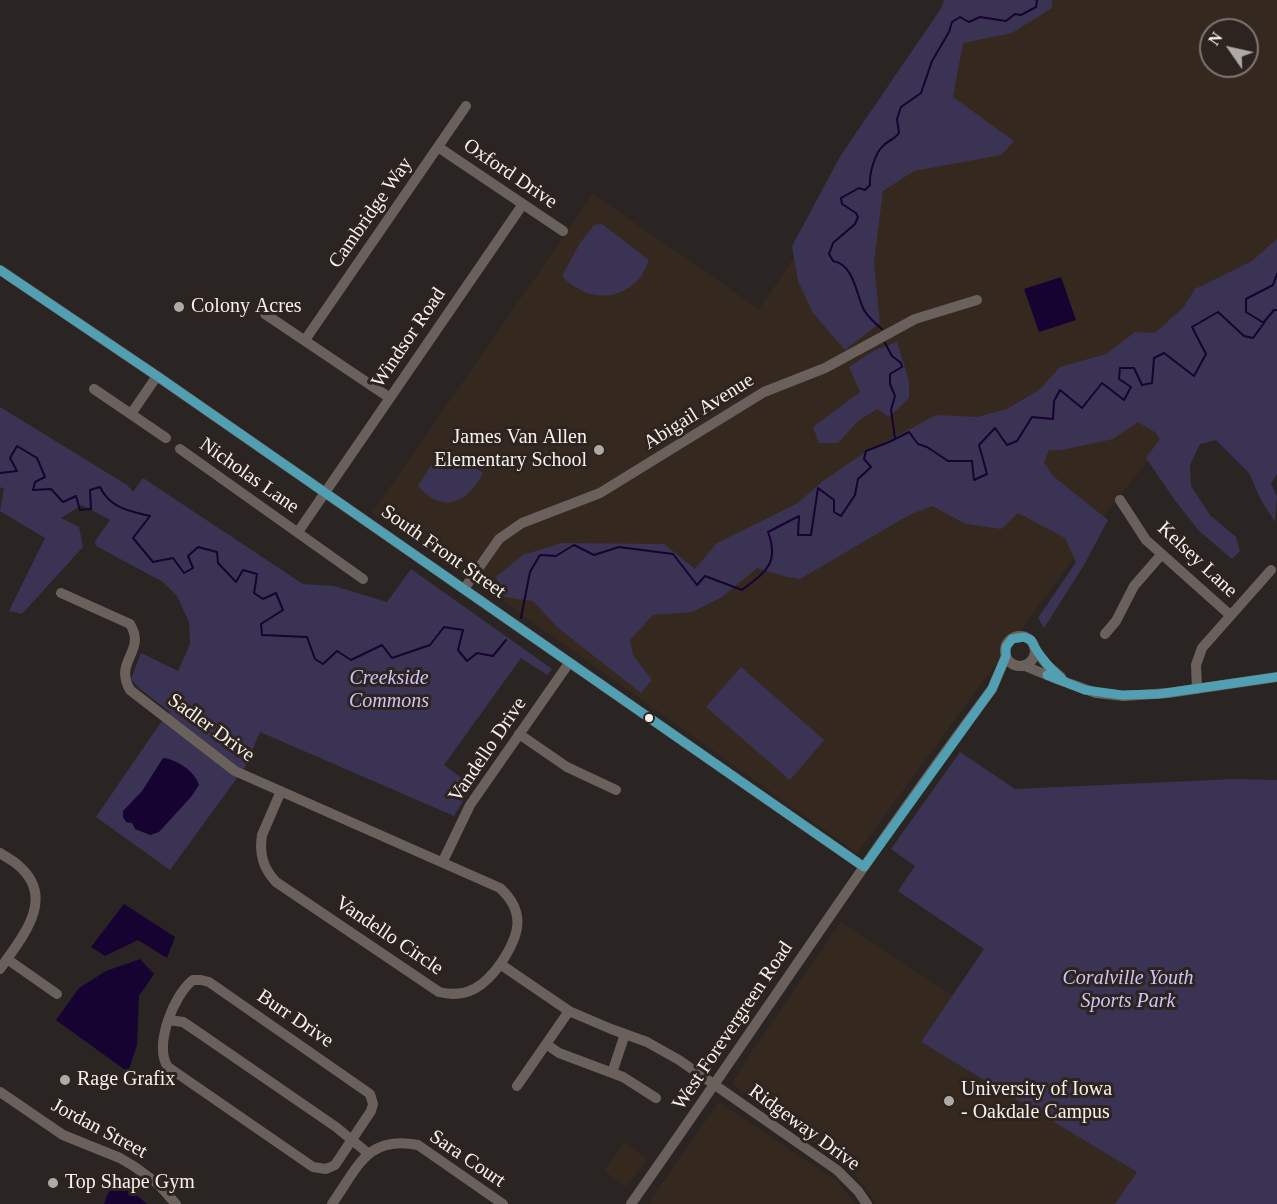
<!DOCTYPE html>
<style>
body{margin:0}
#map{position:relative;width:1277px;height:1204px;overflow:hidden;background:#2a2522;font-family:Georgia,serif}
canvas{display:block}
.north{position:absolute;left:1199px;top:18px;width:60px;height:60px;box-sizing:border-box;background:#2d241f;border:2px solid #7e7671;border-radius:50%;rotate:304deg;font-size:16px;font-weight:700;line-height:24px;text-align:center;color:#f7f1ed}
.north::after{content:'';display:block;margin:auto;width:21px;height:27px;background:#afaaa6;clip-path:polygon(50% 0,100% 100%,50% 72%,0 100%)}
</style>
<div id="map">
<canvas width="1277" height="1204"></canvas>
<div class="north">N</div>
</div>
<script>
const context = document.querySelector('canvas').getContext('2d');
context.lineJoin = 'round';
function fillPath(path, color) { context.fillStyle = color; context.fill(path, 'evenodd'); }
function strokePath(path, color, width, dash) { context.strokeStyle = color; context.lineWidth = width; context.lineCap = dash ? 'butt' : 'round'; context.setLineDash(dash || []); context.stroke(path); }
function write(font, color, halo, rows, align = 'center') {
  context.font = font + ' Georgia,serif'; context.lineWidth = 6; context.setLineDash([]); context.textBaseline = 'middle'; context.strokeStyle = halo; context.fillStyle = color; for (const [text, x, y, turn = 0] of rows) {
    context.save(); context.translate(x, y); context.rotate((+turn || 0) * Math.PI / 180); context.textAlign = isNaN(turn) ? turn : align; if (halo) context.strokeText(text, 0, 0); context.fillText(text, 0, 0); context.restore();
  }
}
const built = new Path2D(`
 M953 0H1277V289L1253 326 1106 514 857 853 503 601 372 513 593 194 759 309 785 271ZM1211 30H1247V66H1211Z
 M841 922 953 996 921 1042 1137 1172 1115 1204H876L854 1172 732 1084 752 1051Z
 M719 1102 837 1181 856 1204H651L649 1202Z
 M624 1142 647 1159 627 1187 604 1171Z`);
const green = new Path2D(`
 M944 0H1052V8L1012 33 963 43 953 97 1014 141 1001 155 914 171 883 191 874 262 880 323 845 350 813 313 798 281 792 246 841 155 942 7Z
 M602 224 649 260C646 267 643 275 637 281 614 304 582 298 562 276L580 243 594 225Z
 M1277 239V474L1271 484 1277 496 1275 522 1261 500 1249 473 1216 440 1200 444 1190 465 1191 486 1210 515 1236 537 1240 551 1232 559 1199 531 1174 499 1146 458 1160 439 1156 433 1138 422 1113 439 1062 450H1049L1044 462 1053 476 1108 520 1084 565 1044 628 1038 618 1076 562 1065 538 1018 513 1001 529 966 524 932 506 909 515 800 579 787 577 757 568 722 597 692 612 653 615 630 640 633 655 652 680 641 693 557 627 533 601 504 597 496 577 523 555 562 543 664 544 695 569 717 543 798 503 823 481 861 455 936 415 977 417 1007 409 1039 390 1060 367 1106 354 1135 332 1155 333 1183 308 1195 289 1252 261Z
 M897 342 909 381V398L889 417 877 409 858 421 838 443H819L813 427 860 392 849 367 875 350Z
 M0 407 127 485 133 492 143 478 303 584 334 586 387 602 411 569 552 669 547 675 521 658 444 765 472 786 454 816 260 732 245 767 170 870 96 817 159 725 170 712 140 689 131 679 141 653 178 671 190 644 189 622 177 596 163 582 96 546 97 544 94 543 110 520 82 505 61 518 79 527 83 547 22 614 9 611 45 538 0 511 4 489 0 487Z
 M447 448 483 473C467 504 443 514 418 486L441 450Z
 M741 667 824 740 790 780 706 707Z
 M960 752 1015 789 1235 779 1277 780V1204H1115L1137 1172 921 1042 984 949 898 891 915 866 891 849Z`);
const water = new Path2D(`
 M1061 277 1076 320 1039 332 1024 289Z
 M163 758C176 759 195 771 199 785L191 797 159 832 150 835 135 829 132 823 126 822 123 817V811L142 791Z
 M124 904 175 937 167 958 138 940 105 956 91 947Z
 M140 959 154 974 139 996 137 1045 128 1072 56 1020 79 988 106 971Z
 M122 1183 147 1204H104C108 1193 110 1185 122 1183Z`);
const stream = new Path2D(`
 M1264 322 1274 310H1277
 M882 329C875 323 867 317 863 308 856 292 853 264 833 261L829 254 833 243 855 224 858 217 856 213 842 204 841 198 859 188 865 190 870 185C869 174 875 152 884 145 890 139 893 141 899 133L897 119 901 107 921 93 932 61 949 32 952 22 960 17 969 22 980 17 1006 21 1015 14 1021 15 1036 7 1037 0
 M885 343 892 356 901 363 902 367 890 374V384L895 396 891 410 895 438
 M0 473 17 471 10 458 17 446 37 458 45 477 35 482 33 490 51 489 63 502 76 496 80 510 91 509 90 490 100 487C110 508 129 511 150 516L133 538 153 562 173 558 184 573 193 568 188 556 198 547 217 552 218 563 236 582 243 570 257 574 254 593 263 599 276 593 283 610 261 624 262 635 307 637 315 659 323 664 337 651 351 660 382 645 392 658 430 645 444 627 463 630 458 650 467 661 477 653 493 656 506 640
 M521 618 530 572 540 555 556 556 574 545 594 555 619 547 673 554 697 585 705 576 742 590C765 572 780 564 768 532L799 516 798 535H811L818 488 834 500V512L841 516 855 495 858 479 871 467 864 459 866 451 889 442 909 432 918 444 927 447 948 461H972L974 480 987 474 979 445 995 428 1007 445 1017 441 1032 417 1053 419 1054 401 1060 390 1082 408 1102 383 1124 400 1131 387 1119 379 1120 368H1134L1142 385 1152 383 1154 358 1164 353 1194 376 1206 354 1192 327 1218 312 1244 336 1253 338 1264 323 1246 312V299L1273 285 1277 274`);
const minor = new Path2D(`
 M438 147 563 231
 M0 270 157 376 864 867
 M265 314 390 398
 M305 340 466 106
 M94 389 166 438
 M131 414 157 376
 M180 449 363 579
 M1120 500 1146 540 1230 615
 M298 532 523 204
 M464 589 499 539 522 523 600 493 764 392 825 368 915 319 977 300
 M61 593 130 624C147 652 113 660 130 690L235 771 500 888C527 913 519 936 501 963 485 986 467 999 439 992L276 882C263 868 259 854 262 835L281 791
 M1105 634 1116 621 1134 586 1161 555
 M1005 651a15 15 0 1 1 30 0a15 15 0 1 1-30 0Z
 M1036 651 1047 665 1061 677
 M1025 666 1054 678 1096 693 1124 696 1168 693 1277 677
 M1197 689 1196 665 1202 648 1271 570
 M519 734 567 767 616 790
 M0 853C6 857 14 861 19 866 57 899 21 938 0 969
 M443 861 470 805 569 663
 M7 959 57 994
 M500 964 569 1011 611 1029 647 1042 679 1060 837 1170 858 1191 867 1204
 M193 980H201L209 982 370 1094 373 1104 371 1111 335 1165 326 1169 313 1167 168 1067C153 1047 174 994 193 980Z
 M169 1020 183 1022 195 1030 336 1127 369 1154
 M546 1044 559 1053 623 1077 656 1098
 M612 1073 625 1034
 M517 1086 569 1011
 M0 1092 63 1135 120 1158 135 1167 158 1184 176 1204
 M332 1204C358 1167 367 1135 418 1145L503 1204
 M631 1204C752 1033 866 857 992 689L1006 656`);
const bus1 = new Path2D(`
 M0 270 157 376 864 867 992 689 1006 656V647L1012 639 1024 637 1031 640C1039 657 1051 669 1065 682
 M1047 675 1085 690 1122 695 1159 694 1277 677`);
const markers = [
 [179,307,6,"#afaaa6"],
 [599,450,6,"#afaaa6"],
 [649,718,5,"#f7f1ed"],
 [65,1080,6,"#afaaa6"],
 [949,1101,6,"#afaaa6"],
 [53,1183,6,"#afaaa6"]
];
const streetNames = [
 ["Oxford Drive",510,174,34],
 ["Cambridge Way",371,213,-55],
 ["Windsor Road",409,338,-56],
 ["Abigail Avenue",699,412,-32],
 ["Nicholas Lane",249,476,35],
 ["South Front Street",443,552,35],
 ["Kelsey Lane",1197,560,43],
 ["Sadler Drive",211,728,36],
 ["Vandello Drive",488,750,-56],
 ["Vandello Circle",389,936,34],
 ["Burr Drive",295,1019,34],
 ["West Forevergreen Road",733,1026,-56],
 ["Ridgeway Drive",804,1128,36],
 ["Jordan Street",99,1129,28],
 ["Sara Court",467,1159,34]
];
const poiNames = [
 ["Colony Acres",191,307],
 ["James Van Allen",587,438,"right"],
 ["Elementary School",587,461,"right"],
 ["Rage Grafix",77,1080],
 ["University of Iowa",961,1090],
 ["- Oakdale Campus",961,1113],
 ["Top Shape Gym",65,1183]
];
const parkNames = [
 ["Creekside",389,679],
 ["Commons",389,702],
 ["Coralville Youth",1128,979],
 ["Sports Park",1128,1002]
];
fillPath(built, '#35281f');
fillPath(green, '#3b3354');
fillPath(water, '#160332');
strokePath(stream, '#160332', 2);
strokePath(minor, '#6a615c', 10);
strokePath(bus1, '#519fb3', 9);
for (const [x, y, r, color] of markers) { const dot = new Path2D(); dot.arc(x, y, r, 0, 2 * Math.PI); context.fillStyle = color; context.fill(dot); strokePath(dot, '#2d241f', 2); }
write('20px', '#f7f1ed', '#2d241f', streetNames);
write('20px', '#f7f1ed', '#2d241f', poiNames, 'left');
write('italic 20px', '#cec4fb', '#2d241f', parkNames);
</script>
